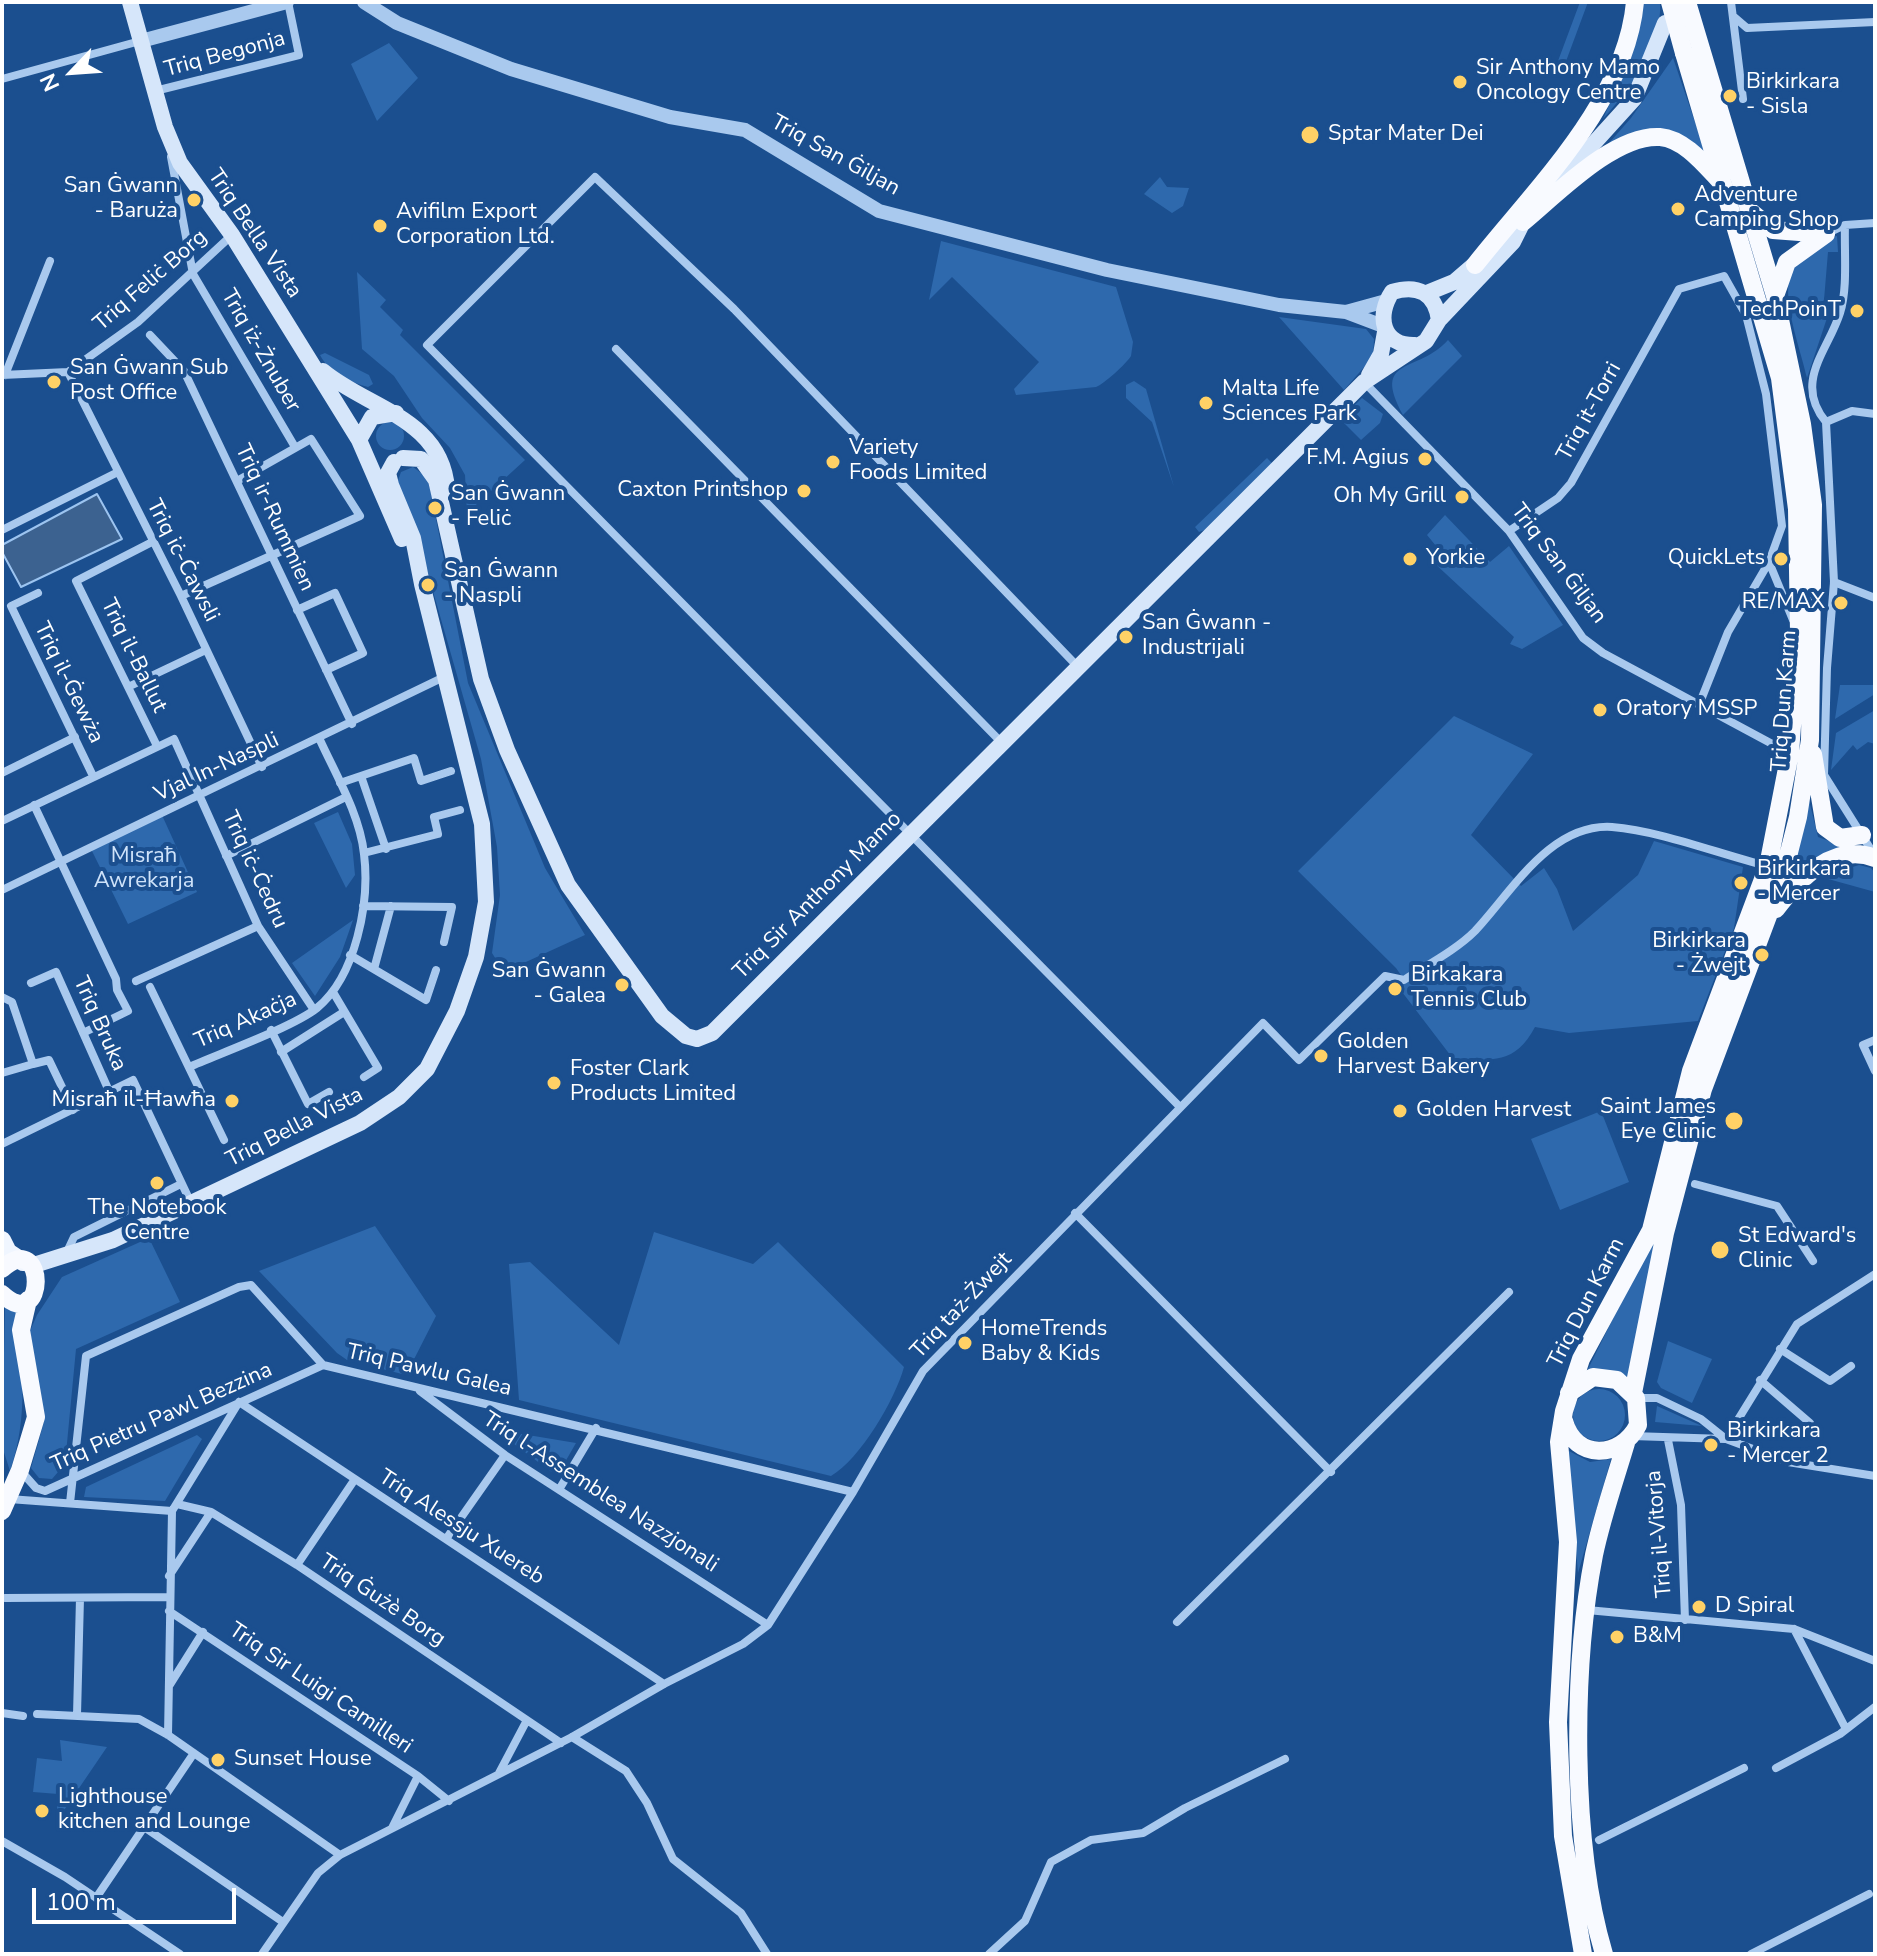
<!DOCTYPE html>
<meta charset="utf-8">
<style>
body{margin:0}
#map{position:relative;width:1877px;height:1956px;overflow:hidden;background:#1b4f8f;font-family:"Nunito Sans",sans-serif}
canvas{display:block}
.frame{position:absolute;inset:0;border:4px solid #fff;pointer-events:none}
.north{position:absolute;left:32px;top:32px;width:80px;height:80px;-webkit-text-stroke:6px #1b4f8f;paint-order:stroke;rotate:245deg;font-size:22px;font-weight:700;line-height:32px;text-align:center;color:#fff}
.north::after{content:'';display:block;margin:auto;width:28px;height:36px;background:#fff;clip-path:polygon(50% 0,100% 100%,50% 72%,0 100%)}
.scale{position:absolute;left:32px;top:1888px;width:204px;height:36px;box-sizing:border-box;border:4px solid #fff;border-top:0;padding-left:10px;font-size:24px;line-height:28px;white-space:nowrap;color:#fff;-webkit-text-stroke:6px #1b4f8f;paint-order:stroke}
</style>
<div id="map">
<canvas width="1877" height="1956"></canvas>
<div class="frame"></div>
<div class="north">N</div>
<div class="scale">100 m</div>
</div>
<script>
const context = document.querySelector('canvas').getContext('2d');
context.lineJoin = 'round';
function fillPath(path, color) { context.fillStyle = color; context.fill(path, 'evenodd'); }
function strokePath(path, color, width, dash) { context.strokeStyle = color; context.lineWidth = width; context.lineCap = dash ? 'butt' : 'round'; context.setLineDash(dash || []); context.stroke(path); }
function write(font, color, halo, rows, align = 'center') {
  context.font = font + ' "Nunito Sans",sans-serif'; context.lineWidth = 8; context.setLineDash([]); context.textBaseline = 'middle'; context.strokeStyle = halo; context.fillStyle = color; for (const [text, x, y, turn = 0] of rows) {
    context.save(); context.translate(x, y); context.rotate((+turn || 0) * Math.PI / 180); context.textAlign = isNaN(turn) ? turn : align; if (halo) context.strokeText(text, 0, 0); context.fillText(text, 0, 0); context.restore();
  }
}
const green = new Path2D(`
 M1580 2H1588L1565 64 1560 66 1558 61Z
 M1641 2H1660C1663 45 1631 88 1603 119 1619 82 1642 43 1641 2Z
 M389 43 418 78 377 121 351 64Z
 M1673 58 1708 160 1660 131 1595 159 1631 118Z
 M1160 177 1167 187 1189 188 1183 206 1172 213 1144 194Z
 M1837 236 1838 252H1828L1824 300 1819 309 1828 315 1807 378C1795 325 1759 251 1837 236Z
 M941 241 1116 287 1133 342 1131 356C1126 364 1104 384 1096 387L1016 395 1014 389 1039 362 952 277 929 300Z
 M357 272 386 300 380 307 403 330 400 335 525 460 467 513 465 475 450 448 422 418 394 376 362 349Z
 M1279 317 1366 329 1374 339 1373 357 1344 390Z
 M1448 340 1462 356 1403 415C1371 356 1418 374 1448 340Z
 M325 353 369 375 373 384 368 387C350 382 329 373 320 355Z
 M1134 381 1146 389 1174 487 1152 422 1126 398V385Z
 M1362 398 1383 414 1380 423 1361 440 1340 419Z
 M376 436a14 14 0 1 1 28 0a14 14 0 1 1-28 0Z
 M1267 458 1274 465 1208 529 1199 532 1195 527Z
 M413 467 428 478 468 683 545 868 585 935 504 972 492 953 500 895 497 847 481 759 412 518 396 486 401 472Z
 M1445 515 1490 562 1509 546 1563 625 1522 649 1510 644 1514 637 1432 561 1441 552 1427 535Z
 M1840 685H1875V694L1835 719Z
 M1875 710V744L1868 742 1857 750 1853 745 1831 770 1836 733Z
 M1454 716 1533 754 1471 835 1521 886 1544 868 1557 889 1573 931 1638 875 1654 841 1743 867 1734 928 1698 1021 1569 1033 1535 1027C1515 1065 1493 1059 1454 1060L1399 988 1405 981 1396 968 1298 871Z
 M1808 796 1818 837 1851 849 1788 883Z
 M338 812 352 844 355 875 346 888 314 823Z
 M161 813 197 892 128 924 90 847Z
 M1859 865 1871 868 1875 873V892L1821 877Z
 M353 920 340 957 315 996 292 963Z
 M1601 1111 1629 1182 1560 1210 1531 1139Z
 M375 1226 436 1316 406 1375 347 1360 337 1353 259 1271Z
 M1659 1226 1627 1378 1609 1370 1587 1371Z
 M654 1232 753 1264 778 1242 904 1367C895 1400 860 1459 831 1476L519 1400 509 1264 530 1262 619 1345Z
 M149 1238 180 1302 76 1349 65 1464 52 1479 39 1478 31 1468 44 1422 30 1331 37 1315 62 1277Z
 M5 1306 18 1309C22 1365 29 1417 10 1471L2 1446Z
 M1668 1341 1712 1359 1692 1403 1661 1388 1657 1382Z
 M1573 1415a26 26 0 1 1 52 0a26 26 0 1 1-52 0Z
 M1657 1406 1702 1426 1655 1422Z
 M504 1431 576 1443 557 1476 502 1435Z
 M197 1435 202 1439 165 1501 84 1497 86 1487Z
 M1567 1450 1590 1462 1611 1459 1578 1573Z
 M60 1740 107 1747 56 1822 58 1794 33 1792 37 1758 62 1761Z`);
const water = new Path2D(`
 M97 494 122 539 21 587 2 552V545Z`);
const minor = new Path2D(`
 M1731 2 1743 99
 M1733 16 1747 28 1875 22
 M2 79 140 41
 M155 91 299 55 288 2
 M171 157 193 274 295 447
 M1845 225C1844 252 1848 288 1840 313 1828 351 1793 382 1826 422L1834 582 1827 668 1824 775 1875 856
 M1826 234 1845 225 1875 223
 M150 335 184 371 352 724
 M616 349 1002 743
 M68 372 181 596 262 767
 M2 375 68 372 138 322 232 235
 M5 375 50 261
 M1364 382 1509 531 1583 638 1603 653 1789 753
 M1826 422 1852 411 1875 414
 M2 530 116 473
 M1509 531 1558 498 1571 483 1679 289 1724 276 1746 315 1766 394 1782 526 1769 562 1728 632 1699 705
 M154 541 76 581 157 746
 M1769 562 1793 620
 M1834 582 1875 598
 M38 593 11 606 93 776
 M181 596 360 516 311 439 237 481
 M297 610 335 593 363 653 326 670
 M1079 668 734 309 595 177 427 345 1180 1107
 M128 687 206 650
 M2 773 75 737
 M361 776 386 849
 M340 783 414 758 421 781 451 771
 M34 805 116 979 117 990 128 1011 83 1033
 M2 821 174 739 258 926 314 1010
 M364 853 438 834 434 817 460 810
 M226 856 346 797
 M2 890 446 676
 M363 906 452 907 444 942
 M350 955 426 1000 436 970
 M374 969 391 906
 M136 981 258 926
 M31 983 56 972 109 1091
 M150 987 224 1140
 M333 992 378 1068 364 1077
 M2 997 12 1002 33 1064 49 1060 73 1110
 M271 1030 308 1104 329 1092
 M1875 1040 1863 1045 1875 1071
 M281 1052 344 1012
 M189 1067C221 1053 293 1027 317 1008 356 976 370 902 364 854 360 815 336 775 320 740
 M2 1073 33 1064
 M2 1144 133 1080 191 1203
 M1695 1184 1777 1206 1813 1261
 M1075 1213 1331 1472
 M66 1254 74 1237 181 1184
 M1780 1349 1830 1381 1851 1366
 M1760 1380 1810 1423
 M420 1391 505 1455 768 1625
 M1636 1398H1657L1701 1419 1726 1439 1788 1462 1875 1476
 M239 1402 664 1684
 M1632 1436 1725 1439
 M1726 1439 1797 1324 1875 1274
 M1668 1440 1681 1505 1685 1620
 M20 1470 36 1488 45 1491 323 1365
 M560 1488 596 1428
 M9 1499 172 1511
 M70 1503 86 1356 239 1287 251 1285 323 1365 853 1492
 M177 1504 211 1512 297 1565 561 1743
 M446 1539 505 1455
 M297 1565 355 1479
 M169 1576 211 1512
 M5 1598 169 1597
 M1587 1610 1794 1629 1875 1661
 M169 1611 418 1776 449 1801
 M1177 1622 1509 1292
 M1794 1629 1846 1729
 M169 1686 203 1632
 M2 1713 23 1716
 M37 1714 139 1719 168 1735 340 1855
 M77 1715 80 1598
 M168 1735 172 1511 239 1402
 M572 1737 626 1771 647 1803 673 1859 741 1913 767 1954
 M1776 1768 1840 1734 1875 1707
 M499 1773 527 1720
 M144 1827 283 1922
 M392 1828 418 1776
 M1599 1840 1744 1768
 M2 1841 65 1877 180 1954
 M96 1898 194 1753
 M262 1954 318 1873 340 1855 572 1737 664 1684 743 1644 768 1625 853 1492 923 1371 1263 1023 1299 1060 1385 976 1404 980C1427 965 1456 950 1475 931 1511 893 1550 823 1612 827 1661 831 1719 854 1767 866
 M989 1954 1025 1921 1051 1862 1091 1840 1143 1833 1185 1808 1285 1759
 M1751 1954 1869 1894`);
const tertiary = new Path2D(`
 M364 2 397 23 511 69 670 117 745 130 879 211 1107 270 1279 305 1346 312 1383 326
 M141 41 287 2
 M1346 312 1386 301`);
const secondary = new Path2D(`
 M130 2 165 127 180 163 232 235 359 440 402 539
 M1556 185 1634 99 1665 23
 M1427 293 1454 282 1483 257
 M1415 345C1382 346 1376 316 1392 292 1418 284 1435 293 1439 320
 M323 371C367 408 442 418 447 489
 M1369 375 1381 354 1385 332
 M359 440 372 417 396 413
 M403 458 421 459 436 480 481 679 507 750 568 885 662 1016 686 1036 697 1039 712 1033 1364 382 1426 341 1439 320 1513 242 1523 222
 M31 1266 113 1240 360 1123 399 1097 427 1069 457 1011 476 957 486 902 482 824 422 584 413 538 391 485 388 473 394 462`);
const primary = new Path2D(`
 M2 1240 8 1252 23 1262`);
const trunk = new Path2D(`
 M1751 212 1773 230 1826 234
 M1523 222C1556 195 1614 134 1660 137 1684 139 1704 164 1720 181
 M1475 265C1535 189 1626 102 1635 2
 M1775 296 1787 262 1826 234
 M1813 754 1825 827 1840 838 1862 835
 M1776 909C1799 879 1834 842 1875 858
 M2 1269C47 1227 47 1336 2 1294
 M1633 1393 1665 1233 1703 1089 1783 876 1798 817 1810 740 1813 505 1802 424 1775 296 1687 2
 M1564 1421C1575 1461 1621 1459 1638 1425L1636 1398 1617 1380 1593 1377 1569 1393
 M2 1511 20 1470 36 1417 21 1330 28 1300
 M1583 1954 1563 1836 1558 1722 1568 1542 1559 1442 1564 1411 1581 1359 1651 1230 1691 1071 1768 866 1790 753 1799 632 1797 509 1780 378 1684 53
 M1604 1954C1571 1844 1572 1668 1594 1555 1602 1517 1615 1480 1626 1443`);
const trunkBridge = new Path2D(`
 M1670 2 1684 53`);
const markers = [
 [1460,82,8,"#ffd166"],
 [1730,96,8,"#ffd166"],
 [1310,135,10,"#ffd166"],
 [194,200,8,"#ffd166"],
 [1678,209,8,"#ffd166"],
 [380,226,8,"#ffd166"],
 [1857,311,8,"#ffd166"],
 [54,382,8,"#ffd166"],
 [1206,403,8,"#ffd166"],
 [1425,459,8,"#ffd166"],
 [833,462,8,"#ffd166"],
 [804,491,8,"#ffd166"],
 [1462,497,8,"#ffd166"],
 [435,508,8,"#ffd166"],
 [1410,559,8,"#ffd166"],
 [1781,559,8,"#ffd166"],
 [428,585,8,"#ffd166"],
 [1841,603,8,"#ffd166"],
 [1126,637,8,"#ffd166"],
 [1600,710,8,"#ffd166"],
 [1741,883,8,"#ffd166"],
 [1762,955,8,"#ffd166"],
 [622,985,8,"#ffd166"],
 [1395,989,8,"#ffd166"],
 [1321,1056,8,"#ffd166"],
 [554,1083,8,"#ffd166"],
 [232,1101,8,"#ffd166"],
 [1400,1111,8,"#ffd166"],
 [1734,1121,10,"#ffd166"],
 [157,1183,8,"#ffd166"],
 [1720,1250,10,"#ffd166"],
 [965,1343,8,"#ffd166"],
 [1711,1445,8,"#ffd166"],
 [1699,1607,8,"#ffd166"],
 [1617,1637,8,"#ffd166"],
 [218,1760,8,"#ffd166"],
 [42,1811,8,"#ffd166"]
];
const streetNames = [
 ["Triq Begonja",225,55,-15],
 ["Triq San Ġiljan",835,156,29],
 ["Triq Bella Vista",254,234,56],
 ["Triq Feliċ Borg",151,281,-41],
 ["Triq iż-Żnuber",260,351,60],
 ["Triq it-Torri",1590,412,-61],
 ["Triq ir-Rummien",274,518,65],
 ["Triq iċ-Ċawsli",182,561,63],
 ["Triq San Ġiljan",1558,564,53],
 ["Triq il-Ballut",133,656,64],
 ["Triq il-Ġewża",68,683,64],
 ["Triq Dun Karm",1785,701,-86],
 ["Vjal In-Naspli",217,768,-25],
 ["Triq iċ-Ċedru",254,870,65],
 ["Triq Sir Anthony Mamo",818,896,-45],
 ["Triq Akaċja",246,1021,-24],
 ["Triq Bruka",99,1024,66],
 ["Triq Bella Vista",295,1128,-27],
 ["Triq Dun Karm",1587,1303,-63],
 ["Triq taż-Żwejt",962,1306,-47],
 ["Triq Pawlu Galea",429,1371,13],
 ["Triq Pietru Pawl Bezzina",162,1418,-24],
 ["Triq l-Assemblea Nazzjonali",600,1493,33],
 ["Triq Alessju Xuereb",461,1528,33],
 ["Triq il-Vitorja",1660,1534,-95],
 ["Triq Ġużè Borg",382,1601,34],
 ["Triq Sir Luigi Camilleri",320,1689,34]
];
const poiNames = [
 ["Sir Anthony Mamo",1476,69],
 ["Oncology Centre",1476,94],
 ["Birkirkara",1746,83],
 ["- Sisla",1746,108],
 ["Sptar Mater Dei",1328,135],
 ["San Ġwann",178,187,"right"],
 ["- Baruża",178,212,"right"],
 ["Adventure",1694,196],
 ["Camping Shop",1694,221],
 ["Avifilm Export",396,213],
 ["Corporation Ltd.",396,238],
 ["TechPoinT",1841,311,"right"],
 ["San Ġwann Sub",70,369],
 ["Post Office",70,394],
 ["Malta Life",1222,390],
 ["Sciences Park",1222,415],
 ["Variety",849,449],
 ["Foods Limited",849,474],
 ["F.M. Agius",1409,459,"right"],
 ["Caxton Printshop",788,491,"right"],
 ["San Ġwann",451,495],
 ["- Feliċ",451,520],
 ["Oh My Grill",1446,497,"right"],
 ["Yorkie",1426,559],
 ["QuickLets",1765,559,"right"],
 ["San Ġwann",444,572],
 ["- Naspli",444,597],
 ["RE/MAX",1825,603,"right"],
 ["San Ġwann -",1142,624],
 ["Industrijali",1142,649],
 ["Oratory MSSP",1616,710],
 ["Birkirkara",1757,870],
 ["- Mercer",1757,895],
 ["Birkirkara",1746,942,"right"],
 ["- Żwejt",1746,967,"right"],
 ["San Ġwann",606,972,"right"],
 ["- Galea",606,997,"right"],
 ["Birkakara",1411,976],
 ["Tennis Club",1411,1001],
 ["Golden",1337,1043],
 ["Harvest Bakery",1337,1068],
 ["Foster Clark",570,1070],
 ["Products Limited",570,1095],
 ["Misraħ il-Ħawħa",216,1101,"right"],
 ["Saint James",1716,1108,"right"],
 ["Eye Clinic",1716,1133,"right"],
 ["Golden Harvest",1416,1111],
 ["The Notebook",157,1209,"center"],
 ["Centre",157,1234,"center"],
 ["St Edward's",1738,1237],
 ["Clinic",1738,1262],
 ["HomeTrends",981,1330],
 ["Baby & Kids",981,1355],
 ["Birkirkara",1727,1432],
 ["- Mercer 2",1727,1457],
 ["D Spiral",1715,1607],
 ["B&M",1633,1637],
 ["Sunset House",234,1760],
 ["Lighthouse",58,1798],
 ["kitchen and Lounge",58,1823]
];
const parkNames = [
 ["Misraħ",144,857],
 ["Awrekarja",144,882]
];
fillPath(green, '#2e69ad');
fillPath(water, '#3c6290');
strokePath(water, '#9cc4f0', 2);
strokePath(minor, '#a9c9ee', 8);
strokePath(tertiary, '#a9c9ee', 14);
strokePath(secondary, '#d6e6fa', 16);
strokePath(primary, '#f0f6ff', 18);
strokePath(trunk, '#f8faff', 18);
strokePath(trunkBridge, '#f8faff', 18);
for (const [x, y, r, color] of markers) { const dot = new Path2D(); dot.arc(x, y, r, 0, 2 * Math.PI); context.fillStyle = color; context.fill(dot); strokePath(dot, '#1b4f8f', 3); }
write('22px', '#fff', '#1b4f8f', streetNames);
write('22px', '#fff', '#1b4f8f', poiNames, 'left');
write('22px', '#cfe3fa', '#1b4f8f', parkNames);
</script>
